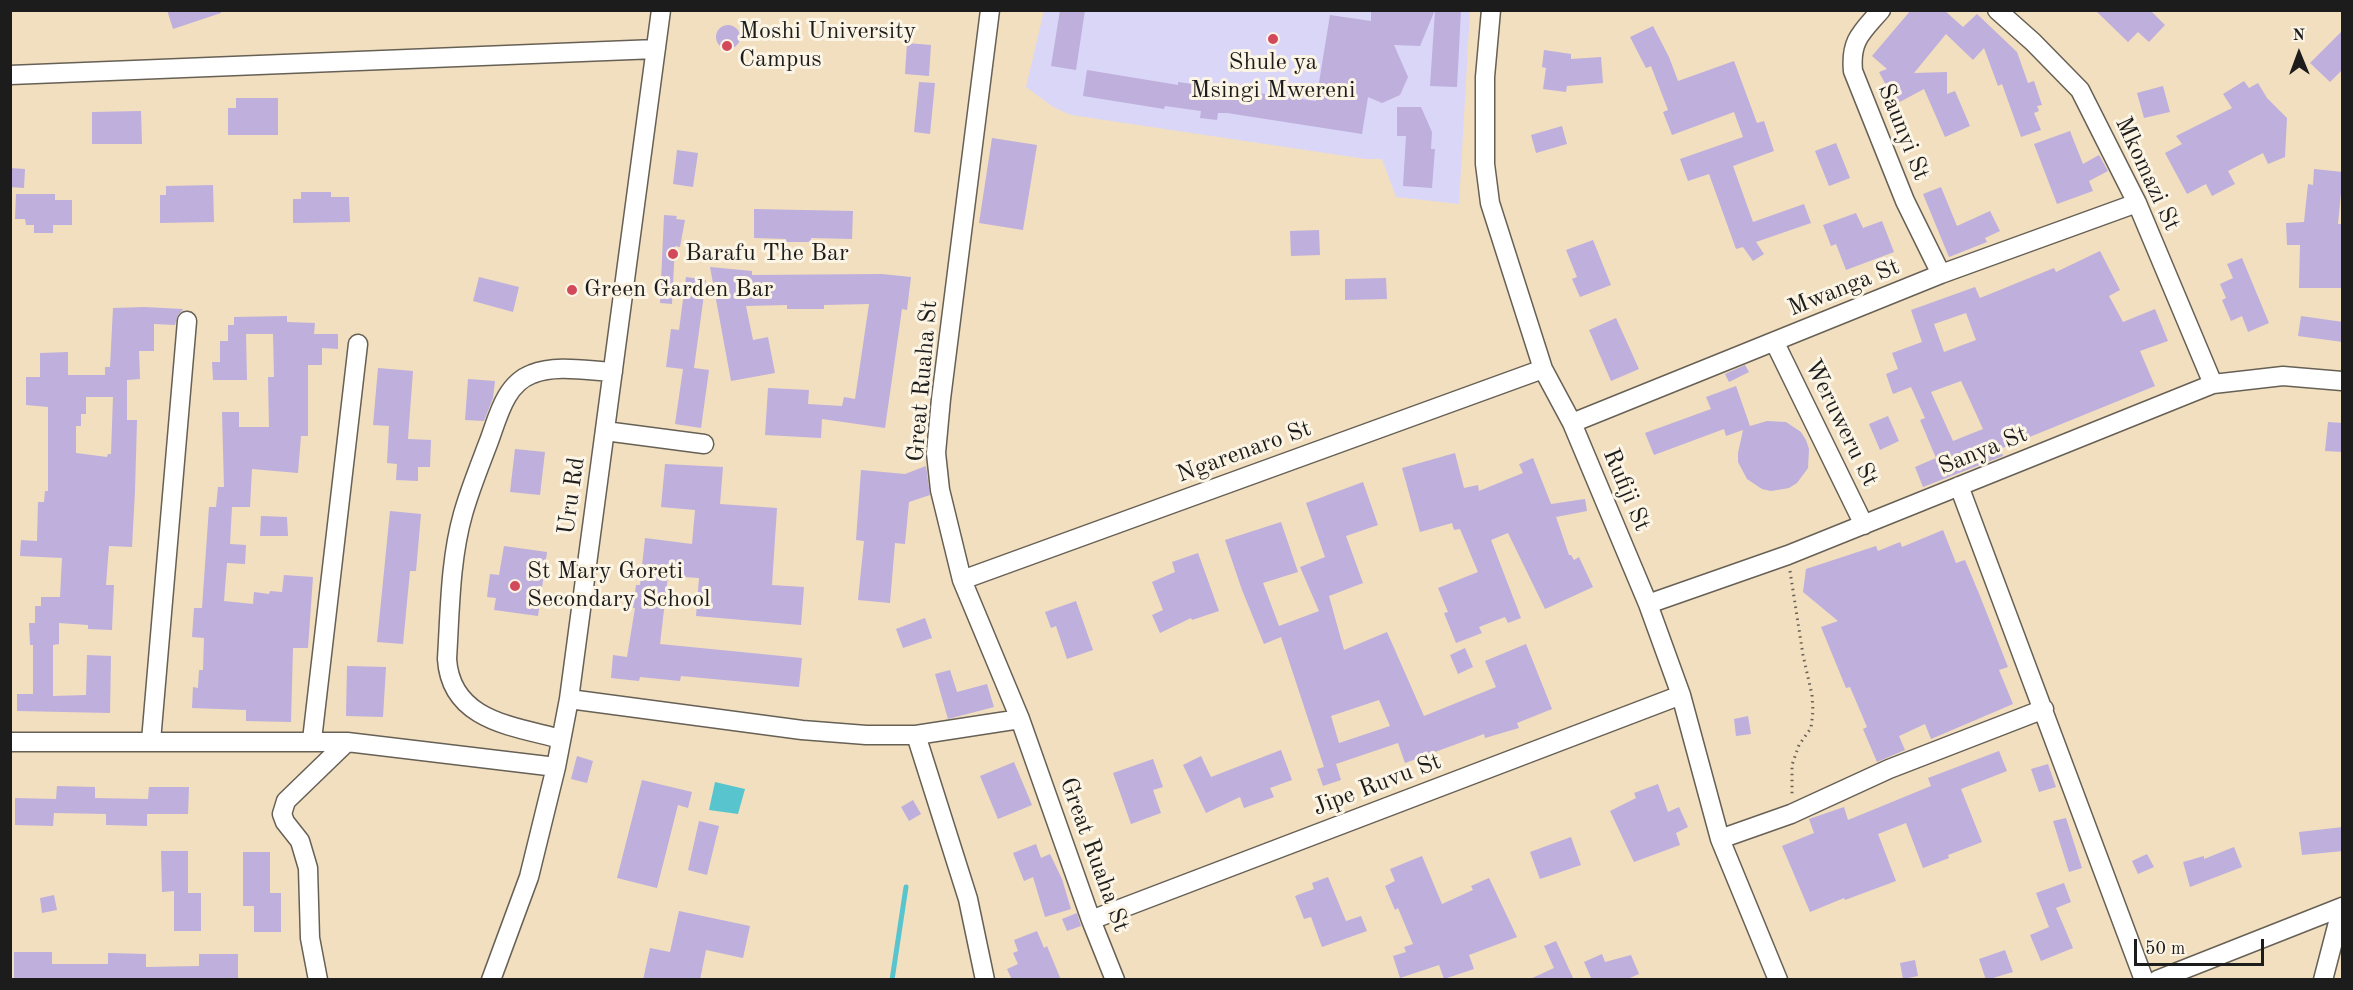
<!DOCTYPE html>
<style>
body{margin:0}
#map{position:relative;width:2353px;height:990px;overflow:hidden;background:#f1dfc0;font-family:"Old Standard TT",serif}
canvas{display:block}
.frame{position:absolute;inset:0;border:12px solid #1c1c1c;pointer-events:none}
.north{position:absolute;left:2269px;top:24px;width:60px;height:60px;-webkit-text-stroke:4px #fcf5e5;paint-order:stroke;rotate:359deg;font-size:16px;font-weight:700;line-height:24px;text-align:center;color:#1c1c1c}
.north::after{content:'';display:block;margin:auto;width:21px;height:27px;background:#1c1c1c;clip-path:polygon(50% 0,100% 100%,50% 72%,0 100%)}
.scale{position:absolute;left:2134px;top:939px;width:130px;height:27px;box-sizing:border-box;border:3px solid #1c1c1c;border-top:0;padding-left:8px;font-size:18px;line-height:21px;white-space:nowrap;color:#1c1c1c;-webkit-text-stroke:4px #fcf5e5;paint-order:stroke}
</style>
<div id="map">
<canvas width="2353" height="990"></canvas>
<div class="frame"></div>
<div class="north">N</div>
<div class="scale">50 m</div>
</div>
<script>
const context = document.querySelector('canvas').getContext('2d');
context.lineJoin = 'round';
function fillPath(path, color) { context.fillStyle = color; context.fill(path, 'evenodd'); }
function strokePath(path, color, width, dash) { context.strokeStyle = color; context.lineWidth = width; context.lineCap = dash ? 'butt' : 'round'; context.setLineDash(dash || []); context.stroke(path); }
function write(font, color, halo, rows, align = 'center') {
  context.font = font + ' "Old Standard TT",serif'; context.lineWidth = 6; context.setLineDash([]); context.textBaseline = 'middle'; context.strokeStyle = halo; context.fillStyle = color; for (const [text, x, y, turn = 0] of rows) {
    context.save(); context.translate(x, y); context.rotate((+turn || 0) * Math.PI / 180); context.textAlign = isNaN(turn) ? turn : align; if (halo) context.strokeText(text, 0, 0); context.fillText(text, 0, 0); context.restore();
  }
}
const built = new Path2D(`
 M1044 11H1470L1459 204 1396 197 1382 159H1366L1071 115 1053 107 1026 87Z`);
const water = new Path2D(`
 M715 782 745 789 738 814 709 810Z`);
const stream = new Path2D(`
 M892 980 906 887`);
const building = new Path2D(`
 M167 10H221V13L173 29Z
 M1060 10H1085L1076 70 1051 66Z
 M1371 10H1435L1420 46 1394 45 1408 77 1400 95 1382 103 1368 97 1362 134 1227 113H1218L1217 120 1200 118 1201 111 1165 106 1164 109 1083 96 1087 70 1178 85V82L1316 101 1330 15 1371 21Z
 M1435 10H1461L1457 87 1430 86Z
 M1911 10H1944L1963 27 1977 14 2017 52 2028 83 2034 81 2042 105 2037 106 2039 111 2034 113 2041 130 2021 137 2002 84 1998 86 1984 48 1973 60 1946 34 1914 73 1947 72V94L1955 91 1970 126 1945 137 1924 89 1896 104 1879 72 1887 69 1872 56Z
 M2095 10H2150L2165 25 2149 42 2138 32 2128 42Z
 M716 37a12 12 0 1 1 24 0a12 12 0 1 1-24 0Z
 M1653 26 1669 57 1678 81 1734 61 1757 123 1764 121 1774 151 1733 166 1753 222 1804 204 1811 223 1756 242 1764 254 1753 261 1743 247 1736 249 1709 174 1688 181 1680 159 1743 137 1734 112 1672 135 1663 112 1668 110 1651 66 1646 68 1630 37Z
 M2343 30V69L2330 82 2310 63Z
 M907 43 931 45 929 76 905 74Z
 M1544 50 1571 54V59L1601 57 1603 83 1567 86 1566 92 1543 89 1546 68 1542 67Z
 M2244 81 2249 88 2258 83 2267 98 2287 118 2285 157 2268 164 2263 153 2228 171 2235 184 2212 196 2206 184 2187 194 2165 153 2182 144 2176 136 2232 108 2223 94Z
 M919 82 935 83 930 134 914 132Z
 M2163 86 2170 112 2144 118 2137 93Z
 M236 98H278V135H228V108H236Z
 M1397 107H1421L1432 132 1431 149H1435L1432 188 1403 186 1406 136H1397Z
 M141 111 142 144H92V112Z
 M1562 126 1567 144 1536 153 1531 135Z
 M2070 131 2083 164 2099 155 2108 171 2089 181 2093 191 2057 204 2034 144Z
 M992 138 1037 145 1023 230 979 223Z
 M1836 143 1850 178 1829 186 1815 151Z
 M677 150 698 153 693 187 673 184Z
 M10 168 25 169 24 188 10 187Z
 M2314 169 2343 172 2338 224H2343V288H2299L2300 245H2287L2286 223 2304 222 2308 184 2313 185Z
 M213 185 214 222 160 223V195H166V186Z
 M1941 187 1957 226 1990 211 2000 231 1985 238 1987 242 1949 257 1923 194Z
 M301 192H331V197H349L350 222 293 223V199H301Z
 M16 194H55V200H72V225H53V233H34V225H26L25 219H15Z
 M754 209 853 211 852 239 811 238V242H786V239L754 238Z
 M1856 213 1863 228 1882 221 1894 252 1846 270 1836 244 1831 246 1823 225Z
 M664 215 677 216 676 219 685 220 680 247 675 246 672 304 660 303Z
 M1319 230 1320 255 1291 256 1290 231Z
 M1593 240 1611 285 1580 297 1572 279 1577 277 1566 250Z
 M2100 251 2120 290 2109 296 2123 322 2155 309 2168 341 2140 351 2155 386 2000 449 2003 456 1923 487 1915 467 1936 458 1920 420 1925 418 1911 387 1893 394 1886 374 1898 369 1892 353 1922 342 1911 310 1975 287 1980 298 2054 268 2056 272ZM1966 313 1976 340 1944 352 1934 324ZM1961 381 1983 429 1953 441 1931 392Z
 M2242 258 2269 323 2248 332 2242 316 2231 321 2222 300 2226 298 2220 284 2233 278 2227 264Z
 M710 267 752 271V275L882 274 911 277 907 310 902 309 885 428 822 419 821 438 765 435 768 388 809 390 808 404 842 406 844 397 855 399 869 304 824 305V309H787V305L746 306 753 340 768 337 775 373 731 381Z
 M479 277 519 287 513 312 473 301Z
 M686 277 706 280 694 368 709 370 701 428 675 424 683 369 666 367 671 329 679 330Z
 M1386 278 1387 299 1345 300V279Z
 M144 307 183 309 182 311 178 315 175 325 154 324V351H139L140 379 127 380V420H137L135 491 132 547 109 546 106 585H114L112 630 88 629V625L59 623V644L53 645V696L86 695 87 655 111 656 110 713 17 711V694H33V645H30L29 623H35V606H41V597H60L62 558 20 556 21 540 37 541 38 502H44L45 491H48V407L26 405V377H40V353L68 352V375H105V367H110L113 308ZM86 397H113L111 454H108L107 457 76 453V426H81V414H86Z
 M287 316V322L315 323 314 334H338V349L322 348V365H308V436H301L298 473 252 469 250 507H232L230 544 246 545 245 564 227 563 224 601 253 604 254 592 269 594 270 591 282 592 284 575 313 577 308 648H293L291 722 246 721V710L192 708 193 687 198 688 199 670H203L204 638 192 637 194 608H202L209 507H216L218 487H224L222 412H239V427H269L268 377H274L273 334H246L247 380H213L212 362H220V341H228V325H234V317Z
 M2301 316 2343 322V342L2298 336Z
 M1616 318 1639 369 1611 381 1589 330Z
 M1745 365 1749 372 1729 382 1725 374Z
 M378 368 413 371 408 439 431 440 430 467H418V481L396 480 397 464 387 463 389 426 373 425Z
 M468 379 495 381 493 398 484 421 465 420Z
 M1736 386 1750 426 1767 421 1786 422 1801 432 1806 440 1809 449 1808 468 1797 483 1789 488 1771 491 1762 489 1747 479 1738 462V453L1743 430 1726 436 1724 429 1654 455 1645 433 1711 409 1706 397Z
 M1888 416 1899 441 1880 450 1869 424Z
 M2328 422 2343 423V452L2325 451Z
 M515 449 545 452 540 495 510 492Z
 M1455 453 1464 488 1478 485 1479 491 1523 473 1519 464 1533 458 1551 504 1585 499 1587 511 1556 517 1569 555H1571L1574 560 1579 557 1593 587 1545 609 1508 533 1491 540 1521 618 1508 623 1505 617 1479 627 1482 633 1456 643 1444 613 1448 612 1438 588 1478 572 1460 529 1454 530 1452 523 1420 532 1402 468Z
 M665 464 723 467 720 504 777 508 772 585 804 587 801 625 696 616 699 578 668 576 660 644 802 658 799 687 681 676 680 681 640 677 639 681 611 678 613 655 627 657 635 608H633L636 585H640L645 538 692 544 695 510 661 507Z
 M926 466 930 495 909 502 905 544 895 543 890 603 858 600 864 541 856 540 861 470 905 474Z
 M1363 482 1378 525 1346 536 1363 583 1329 596 1344 650 1387 632 1424 716 1496 687 1485 661 1526 644 1552 709 1517 723 1519 728 1485 738 1484 734 1405 763 1398 743 1336 764 1341 780 1323 786 1317 769 1324 767 1281 637 1264 644 1242 590 1225 540 1281 522 1298 572 1263 583 1279 626 1319 611 1300 567 1325 557 1306 503ZM1379 700 1390 726 1339 743 1331 716Z
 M390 511 421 514 416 571H410L403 644 377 642Z
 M261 516 287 517 288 536H260Z
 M1943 530 1956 563 1965 560 1980 596 2008 667 1999 670 2013 704 1931 739 1925 724 1899 736 1905 750 1877 762 1863 729 1867 727 1850 687 1846 688 1821 627 1838 621 1803 592 1806 569 1876 546 1878 551 1900 542 1902 547Z
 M504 546 547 552 538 616 494 610 496 598 487 597 490 574 499 575Z
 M1198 553 1219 611 1192 620 1191 618 1160 633 1152 615 1163 610 1152 582 1175 572 1172 562Z
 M1076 601 1093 650 1067 659 1056 626 1051 628 1045 612Z
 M925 618 932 638 903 648 896 629Z
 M1465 648 1473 667 1458 674 1450 655Z
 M347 666 386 667 383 717 346 716Z
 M950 670 957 692 987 684 994 707 948 719 935 674Z
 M1748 716 1751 734 1736 736 1734 719Z
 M1281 750 1292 780 1270 788 1274 797 1244 808 1240 797 1206 813 1183 765 1201 756 1211 777Z
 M1999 751 2007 771 1961 789 1982 842 1948 855 1949 858 1923 868 1906 823 1878 834 1896 881 1845 900 1844 898 1810 912 1782 846 1814 833 1809 819 1844 807 1848 820 1931 786 1928 778Z
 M577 756 593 761 587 783 571 779Z
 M1153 759 1163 787 1153 790 1161 813 1131 824 1113 773Z
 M1014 762 1032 805 998 819 980 776Z
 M2048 764 2056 787 2039 792 2031 769Z
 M642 780 692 792 688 808 678 805 657 888 617 878Z
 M1658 784 1668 812 1679 807 1688 827 1676 833 1680 845 1634 862 1610 811 1636 798 1634 793Z
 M57 786 95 787V798L148 799 149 787H189L188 814H147V826L106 825V814L54 813 53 826 15 825V798L56 799Z
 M913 800 921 814 909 821 901 807Z
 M2066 818 2082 868 2069 872 2053 821Z
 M699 821 719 826 707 875 688 870Z
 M2343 827V851L2302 855 2299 832Z
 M1571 837 1581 865 1540 879 1530 852Z
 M1036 844 1041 858 1050 854 1062 879 1071 909 1045 917 1033 877 1024 881 1013 853Z
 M2234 847 2242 867 2190 887 2183 862 2204 856V859Z
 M161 851H188V893H201V931H174V891L162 892Z
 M243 852H270V893H281V932H254V906H243Z
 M2147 854 2154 867 2138 874 2132 861Z
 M1422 856 1442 904 1473 890 1471 886 1489 878 1517 937 1469 955 1474 969 1444 979 1439 965 1400 978 1393 956 1406 952 1404 947 1413 944 1398 908 1395 910 1385 886 1395 881 1390 869Z
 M1328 877 1346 921 1361 916 1367 931 1322 947 1311 917 1304 919 1295 896 1314 889 1312 883Z
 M2064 883 2071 902 2056 908 2073 948 2041 961 2030 935 2049 927 2036 893Z
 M54 895 57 910 42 913 40 898Z
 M679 911 750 926 743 958 706 950 700 980H643L650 948 670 952Z
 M1077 913 1081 926 1067 931 1062 919Z
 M1037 931 1044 948 1047 946 1061 980H1012L1007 969 1018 964 1013 953 1018 951 1014 940Z
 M1556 941 1574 980H1528L1554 968 1544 946Z
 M2005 950 2013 972 1986 980 1979 959Z
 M14 952H52V964H108V953L146 954V967L199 966V954H238V980L14 978Z
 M1602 954 1605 962 1631 955 1639 974 1625 980H1592L1584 962Z
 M1915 960 1918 976 1903 979 1900 963Z`);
const path = new Path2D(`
 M1790 571 1803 655 1812 695 1813 711 1811 728 1799 745 1792 765V794`);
const minor = new Path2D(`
 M990 10 941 399 936 453 940 490 962 580 1020 719 1091 920 1115 980
 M1491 10 1485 77V164L1490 203 1543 369 1572 423 1648 604 1681 695 1720 839 1778 980
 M1881 10C1862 32 1850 40 1853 71L1905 201 1941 274
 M1997 10 2033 42 2080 90 2137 203 2213 384
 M10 75 656 49
 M1775 343 1864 525
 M1572 423 1941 274 2137 203
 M605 431 704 444
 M1959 486 2144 980
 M962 580 1543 369
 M1648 604 1788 555 2213 384 2283 376 2342 381
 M569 699 802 730 866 735H916L1020 719
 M916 735 968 899 985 980
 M561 739C513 726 451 721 447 659 450 611 450 560 463 514 470 489 480 465 489 441 498 417 505 384 532 374 556 364 589 371 613 372
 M312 740 358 344
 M151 741 187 321
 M10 742H347L556 767
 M1720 839 1791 814 1889 769 2044 709
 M1091 920 1681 695
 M318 980 310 938 308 868 300 841 285 822 282 814 286 801 347 742
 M491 980 529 877 556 767 569 699 661 10
 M2157 980 2342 907
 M2323 980 2342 907`);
const markers = [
 [1273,39,6,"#d1495b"],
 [727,46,6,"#d1495b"],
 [673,254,6,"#d1495b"],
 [572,290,6,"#d1495b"],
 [515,586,6,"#d1495b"]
];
const poiNames = [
 ["Moshi University",739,32],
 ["Campus",739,60],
 ["Shule ya",1273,63,"center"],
 ["Msingi Mwereni",1273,91,"center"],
 ["Barafu The Bar",685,254],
 ["Green Garden Bar",584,290],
 ["St Mary Goreti",527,572],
 ["Secondary School",527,600]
];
const streetNames = [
 ["Saunyi St",1903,132,68],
 ["Mkomazi St",2147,174,65],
 ["Mwanga St",1844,288,-22],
 ["Great Ruaha St",923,381,-85],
 ["Weruweru St",1841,423,64],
 ["Sanya St",1983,451,-22],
 ["Ngarenaro St",1244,452,-20],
 ["Rufiji St",1626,490,67],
 ["Uru Rd",572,496,-82],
 ["Jipe Ruvu St",1377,785,-21],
 ["Great Ruaha St",1094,855,70]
];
fillPath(built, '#dad6f7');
fillPath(water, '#58c5ce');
strokePath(stream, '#58c5ce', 5);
fillPath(building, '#beafdc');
strokePath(minor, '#676055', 21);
strokePath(path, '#676055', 3, [1.5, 4.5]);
strokePath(minor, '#fff', 18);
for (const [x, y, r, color] of markers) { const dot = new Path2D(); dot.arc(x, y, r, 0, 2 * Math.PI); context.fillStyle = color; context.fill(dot); strokePath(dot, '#fcf5e5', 2); }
write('24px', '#1c1c1c', '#fcf5e5', poiNames, 'left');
write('24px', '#1c1c1c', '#fcf5e5', streetNames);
</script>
